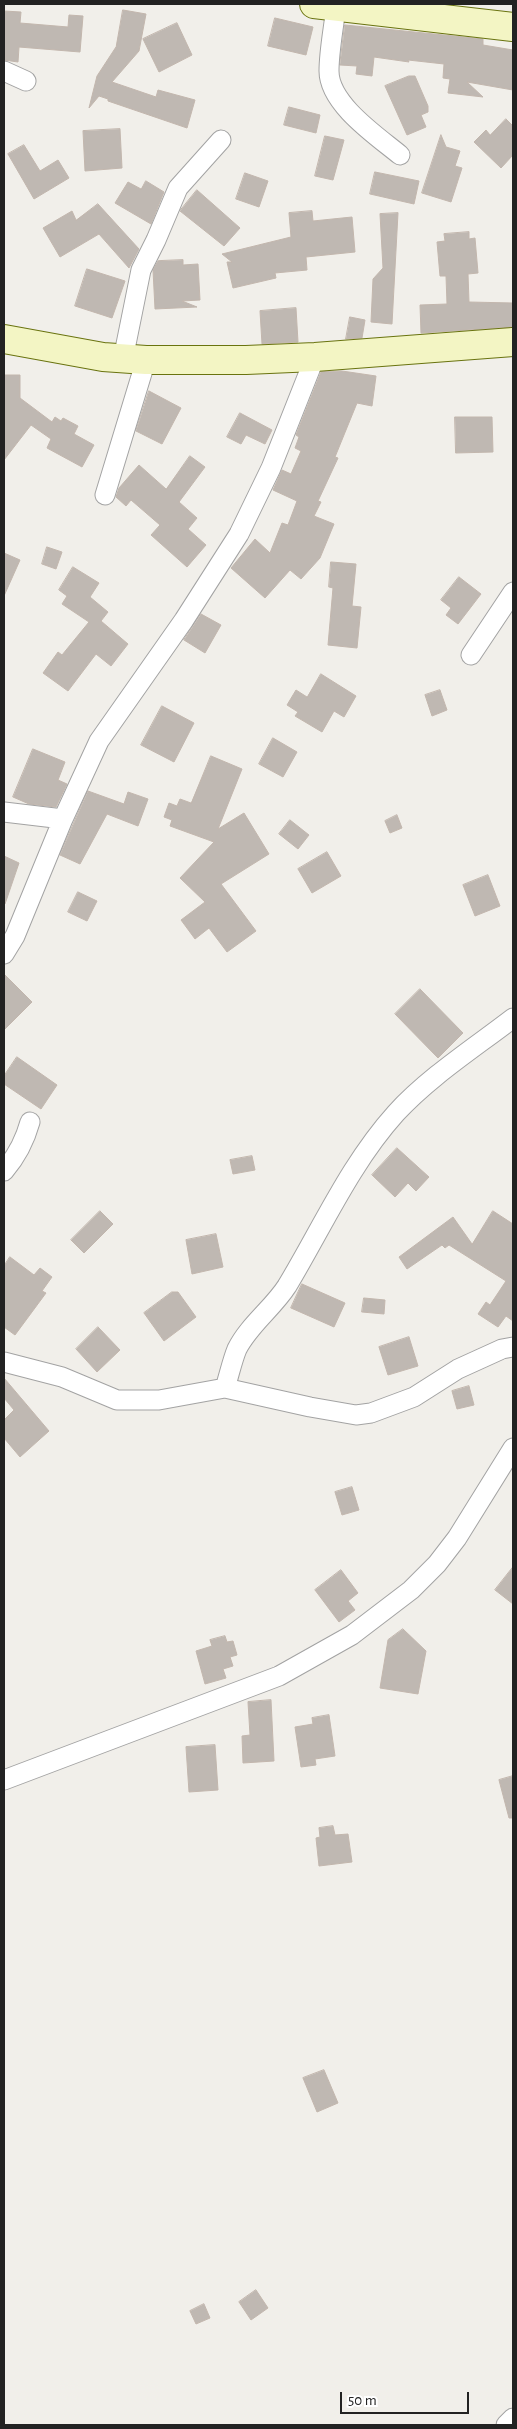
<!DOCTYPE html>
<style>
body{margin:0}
#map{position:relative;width:517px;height:2429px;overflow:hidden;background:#f1efea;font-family:"Alegreya Sans",sans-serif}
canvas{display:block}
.frame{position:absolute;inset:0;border:5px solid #222;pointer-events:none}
.scale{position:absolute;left:340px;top:2392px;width:129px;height:22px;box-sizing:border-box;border:2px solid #222;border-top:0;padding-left:6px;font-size:15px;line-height:18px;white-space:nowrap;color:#222;-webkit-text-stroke:4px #fff;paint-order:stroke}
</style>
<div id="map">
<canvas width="517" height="2429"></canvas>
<div class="frame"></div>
<div class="scale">50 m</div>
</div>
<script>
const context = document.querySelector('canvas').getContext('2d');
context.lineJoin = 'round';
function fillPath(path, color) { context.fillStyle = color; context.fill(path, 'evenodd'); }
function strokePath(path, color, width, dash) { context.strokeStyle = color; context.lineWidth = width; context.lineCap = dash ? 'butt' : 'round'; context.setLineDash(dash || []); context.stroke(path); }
const building = new Path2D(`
 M123 10 146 14 139 51 112 82 156 97 158 90 195 100 187 128 108 101V99L99 96 89 108 97 76 116 47Z
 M4 11 21 12 20 23 68 27 69 15 83 16 80 52 19 47 18 62 4 60Z
 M275 18 313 27 306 55 268 46Z
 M177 23 192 55 159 72 143 39Z
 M345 25 483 39V45L513 50V90L467 82 483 97 448 93 450 79 443 78 444 64 408 60 409 62 374 57 372 76 356 74 357 66 340 65Z
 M409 76H415L428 106V112L421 115 426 127 407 135 385 86Z
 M289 107 320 115 316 133 284 125Z
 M506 119 513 126V155L501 168 474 142 486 130 490 135Z
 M120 129 122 168 85 171 83 131Z
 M441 135 446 147 460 151 455 166 462 168 451 202 422 193Z
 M325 136 344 140 333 180 315 176Z
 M24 145 40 171 58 160 69 178 34 199 8 154Z
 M375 172 419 181 414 204 370 194Z
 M245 173 268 181 259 207 236 199Z
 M146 181 164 192 151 224 115 203 128 182 141 189Z
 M197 190 240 228 224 246 180 211Z
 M98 204 139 249 129 268 99 234 60 257 43 228 72 211 76 220Z
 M312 211 313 221 352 217 355 252 306 257 307 270 275 273 276 278 233 288 227 262H232L222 254 291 237 289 213Z
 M398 213 392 324 371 322 373 279 383 268 380 214Z
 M469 232V239L475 238 478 273 468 274 469 302 513 303V327L421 333 420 305 447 304 446 276H440L437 242 445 241 444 234Z
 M183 260V265L198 264 200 300 182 301 197 307 155 309 153 270 158 261Z
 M87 269 125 281 112 318 75 306Z
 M296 308 298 342 262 344 260 311Z
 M350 317 365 320 362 338 346 339Z
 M342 371 376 376 372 406 357 403 335 457 338 458 318 501 321 502 314 516 334 524 320 558 301 579 290 570 265 598 231 568 255 539 270 553 282 523 288 525 297 501 273 490 282 470 291 474 301 451 295 448 299 437 296 435 321 372Z
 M4 375H20V398L52 422 55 417 61 421 63 418 78 426 74 434 94 445 82 467 47 448 51 439 31 425 4 460Z
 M149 391 181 408 162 444 136 431Z
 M240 413 272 430 265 444 246 435 241 444 227 437Z
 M455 417H492L493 452 456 453Z
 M190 456 205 467 179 502 197 518 188 529 206 545 187 567 151 535 160 525 131 500 126 506 116 497 119 488 139 465 166 489Z
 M47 547 62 552 56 569 42 564Z
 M4 553 20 560 4 596Z
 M331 562 356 564 352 606 361 607 357 648 328 645 333 588 329 587Z
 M73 567 99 583 90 597 108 612 101 621 128 644 111 666 96 654 68 691 43 673 58 652 62 655 89 622 62 604 67 596 59 590Z
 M459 577 481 594 458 624 446 615 451 608 441 600Z
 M201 614 221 625 205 653 184 640Z
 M321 674 356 696 344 717 334 711 322 732 295 716 298 712 287 705 296 690 307 697Z
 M440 690 447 710 432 716 425 695Z
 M162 706 194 723 174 762 141 745Z
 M273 738 297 752 283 777 259 764Z
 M33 749 65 762 58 780 67 784 56 807 29 804 13 797Z
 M211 756 242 769 218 829 244 813 269 854 221 884 256 931 227 952 209 928 195 939 181 920 205 902 180 878 214 842 170 826 172 820 164 817 169 803 177 806 180 799 191 803Z
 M88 791 124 804 128 792 148 799 138 826 107 814 80 864 60 855Z
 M397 815 402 828 390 833 385 821Z
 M290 820 309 835 298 849 279 834Z
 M327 852 341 876 312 893 298 869Z
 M4 856 19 863 5 904H4Z
 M488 875 500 906 475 916 463 885Z
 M78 892 97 901 87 921 68 912Z
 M4 974 32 1002 4 1030Z
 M420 989 463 1033 438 1058 395 1014Z
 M17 1057 57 1085 41 1109 4 1084V1076Z
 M397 1148 429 1177 416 1191 408 1183 395 1197 372 1175Z
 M252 1156 255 1170 233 1174 230 1160Z
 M100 1211 113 1224 84 1253 71 1240Z
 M493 1211 513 1224V1321L506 1316 498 1327 478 1314 486 1302 490 1305 506 1281 449 1245 445 1248 442 1245 407 1269 399 1257 453 1217 472 1244Z
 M216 1234 223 1267 192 1274 186 1240Z
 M10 1257 34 1275 40 1268 52 1277 42 1291 46 1293 15 1335 4 1327V1266Z
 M302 1284 345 1303 334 1327 291 1308Z
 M172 1292H178L196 1317 164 1341 144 1313Z
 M364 1298 385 1300 384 1314 362 1312Z
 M98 1327 120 1350 97 1372 76 1349Z
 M409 1337 418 1366 388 1375 379 1347Z
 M4 1378 49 1431 20 1457 4 1438V1420L14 1410 4 1398Z
 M469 1386 474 1405 457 1409 452 1391Z
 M352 1487 359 1510 342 1515 335 1492Z
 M513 1567V1604L495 1590Z
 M341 1570 358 1593 348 1601 355 1610 339 1622 315 1590Z
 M403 1629 426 1651 418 1694 380 1688 388 1640Z
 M225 1636 227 1642 233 1641 237 1655 230 1657 233 1666 223 1669 226 1678 205 1684 196 1651 212 1646 210 1640Z
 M271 1700 274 1761 243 1763 242 1736 250 1735 248 1702Z
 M329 1715 335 1756 315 1759 316 1765 301 1767 295 1727 313 1724 312 1718Z
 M215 1745 218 1790 189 1792 186 1747Z
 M513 1776V1818H509L499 1780Z
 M333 1826 335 1835 348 1834 352 1862 319 1866 316 1838 320 1837 319 1828Z
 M324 2070 338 2103 317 2112 303 2078Z
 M256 2290 268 2308 251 2320 239 2302Z
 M204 2304 210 2318 196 2324 190 2311Z`);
const street = new Path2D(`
 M336 6C334 27 329 50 329 71 329 104 377 136 400 155
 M4 71 26 81
 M123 359 141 270 156 240 178 188 221 140
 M105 495 146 360
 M471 655 513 592
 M4 812 63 819
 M4 954 15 936 63 819 99 741 184 620 239 534 271 468 315 357
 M4 1171C17 1156 25 1140 30 1122
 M4 1362 62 1377 117 1400H159L225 1388 310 1407 356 1415 371 1413 414 1397 458 1369 502 1349 513 1347
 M225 1388C229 1376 232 1361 237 1349 249 1325 273 1308 287 1286 322 1228 350 1164 396 1113 429 1077 474 1048 513 1018
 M4 1780 279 1676 352 1635 411 1590 437 1564 457 1538 513 1448
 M506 2425 513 2418`);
const secondary = new Path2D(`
 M314 4 513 27
 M4 339 103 357 146 360H246L315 357 513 342`);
fillPath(building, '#bfb8b2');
strokePath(building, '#c2b6ad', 1);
strokePath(street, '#a3a3a3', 21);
strokePath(secondary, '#69730f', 30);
strokePath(street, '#fff', 19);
strokePath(secondary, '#f3f5c4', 28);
</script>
